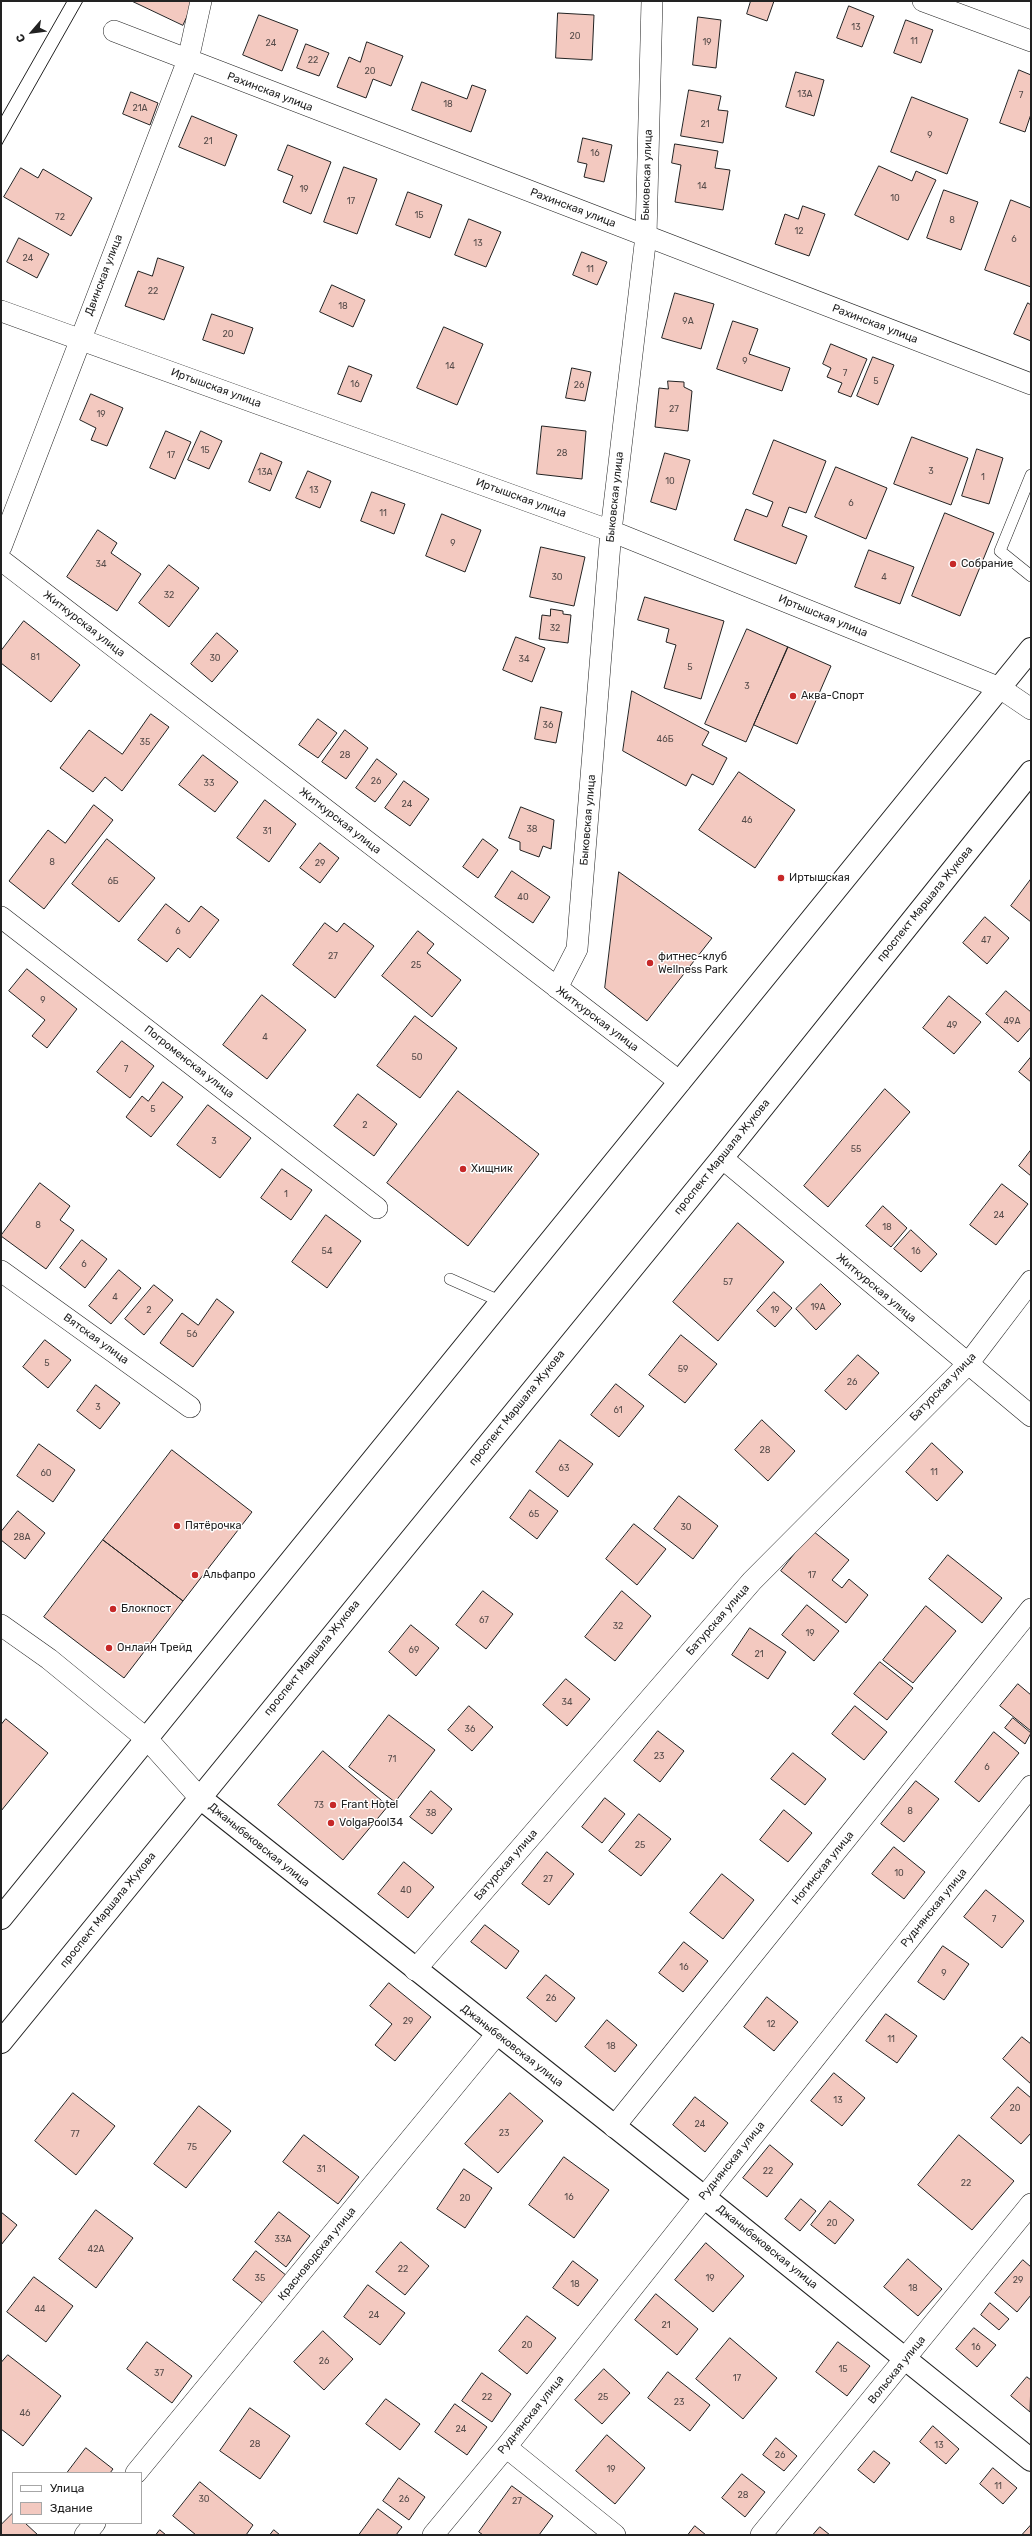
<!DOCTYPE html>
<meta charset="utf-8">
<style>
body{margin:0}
#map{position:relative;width:1032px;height:2536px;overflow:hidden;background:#fff;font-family:Rubik,sans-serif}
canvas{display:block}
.frame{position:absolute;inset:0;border:2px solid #222;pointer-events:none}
.legend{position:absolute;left:12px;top:2472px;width:130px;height:52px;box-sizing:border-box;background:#fff;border:1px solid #a7a7a7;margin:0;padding:5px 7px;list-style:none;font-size:12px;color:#222}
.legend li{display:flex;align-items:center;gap:8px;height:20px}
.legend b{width:20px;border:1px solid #a7a7a7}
.north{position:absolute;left:12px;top:12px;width:40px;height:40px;-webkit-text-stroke:3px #fff;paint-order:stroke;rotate:242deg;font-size:11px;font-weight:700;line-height:16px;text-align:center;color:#222}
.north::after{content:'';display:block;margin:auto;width:14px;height:18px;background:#222;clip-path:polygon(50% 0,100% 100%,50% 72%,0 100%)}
</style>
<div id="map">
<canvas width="1032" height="2536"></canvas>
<div class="frame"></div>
<ul class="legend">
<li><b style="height:5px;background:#fff"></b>Улица</li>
<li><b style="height:11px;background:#f3c9c0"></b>Здание</li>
</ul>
<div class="north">С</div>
</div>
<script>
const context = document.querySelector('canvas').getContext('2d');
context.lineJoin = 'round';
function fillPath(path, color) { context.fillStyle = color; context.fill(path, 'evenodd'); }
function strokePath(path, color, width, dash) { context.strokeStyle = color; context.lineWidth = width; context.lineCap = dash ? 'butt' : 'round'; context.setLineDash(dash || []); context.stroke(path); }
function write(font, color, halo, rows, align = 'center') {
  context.font = font + ' Rubik,sans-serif'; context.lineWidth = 3; context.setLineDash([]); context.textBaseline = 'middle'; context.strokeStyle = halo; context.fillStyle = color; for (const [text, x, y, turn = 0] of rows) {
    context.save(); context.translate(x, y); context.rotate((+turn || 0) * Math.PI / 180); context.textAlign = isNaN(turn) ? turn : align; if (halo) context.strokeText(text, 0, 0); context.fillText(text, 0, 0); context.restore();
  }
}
const building = new Path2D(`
 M132 1H194L183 25Z
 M751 1H774L767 21 747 14Z
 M849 6 874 16 862 47 837 38Z
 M558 13 594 15 592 60 556 58Z
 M259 15 298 30 282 71 243 55Z
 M698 17 721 20 716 68 693 65Z
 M906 20 933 30 921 63 894 53Z
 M367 42 403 56 391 86 373 79 366 98 337 87 349 57 360 62Z
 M306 44 329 53 319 76 297 68Z
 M1019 70 1031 75V114L1025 132 1000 123Z
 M796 72 824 80 814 116 786 107Z
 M422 82 467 99 472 85 486 90 471 132 412 110Z
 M689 90 721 96 718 110 728 111 723 143 681 136Z
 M131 92 158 103 150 125 123 114Z
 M912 97 968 119 947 174 891 152Z
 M192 116 237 135 225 166 179 147Z
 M583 138 612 145 604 182 584 177 587 164 578 162Z
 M675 144 718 151 715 168 730 170 723 210 675 202 681 165 672 163Z
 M288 145 331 162 311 214 283 202 293 176 278 170Z
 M879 166 912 181 916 171 936 180 908 240 855 215Z
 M344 167 377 179 357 234 324 222Z
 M21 168 38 178 43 169 92 198 71 236 4 197Z
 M944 190 978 202 961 250 927 238Z
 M408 192 442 205 430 238 396 225Z
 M1011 200 1031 208V287L985 270Z
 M803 206 825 214 809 256 775 244 785 214 798 219Z
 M469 219 501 232 486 267 455 255Z
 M19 238 49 254 37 278 7 262Z
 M582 252 607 262 597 285 573 275Z
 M158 258 184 267 164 320 125 306 138 271 152 276Z
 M332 285 365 300 353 327 320 312Z
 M675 293 714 304 701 349 662 338Z
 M1028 303 1031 305V341L1014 334Z
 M212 314 253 328 244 354 203 340Z
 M733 321 758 329 749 354 790 368 782 391 717 369Z
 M444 327 483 344 457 405 417 388Z
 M831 344 867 359 851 397 838 392 842 383 827 377 831 368 823 364Z
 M873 357 894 365 878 405 857 396Z
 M349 366 372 375 361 402 338 394Z
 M572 368 591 372 585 401 566 398Z
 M668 381 684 382V387L692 391 688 431 655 427 659 388 668 389Z
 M91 394 123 408 107 446 91 440 96 428 80 420Z
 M542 426 586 431 582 479 537 474Z
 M166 431 191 442 175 479 150 468Z
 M201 431 222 441 209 469 188 460Z
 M912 437 968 458 951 505 894 484Z
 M774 440 826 461 806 513 789 507 782 526 807 536 796 564 734 540 746 509 767 517 773 502 753 494Z
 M977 449 1003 458 989 504 962 496Z
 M261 453 282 462 270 491 249 482Z
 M665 453 690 460 676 510 651 502Z
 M836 467 887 488 866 539 815 517Z
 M308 471 331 481 320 508 296 498Z
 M372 492 405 504 394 534 361 521Z
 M945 513 994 533 960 616 912 596Z
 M442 514 481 530 465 572 426 556Z
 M98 530 117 543 111 553 141 574 117 611 67 577Z
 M541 547 585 557 574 606 530 597Z
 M869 550 914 567 900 604 855 587Z
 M169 565 199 588 169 627 139 603Z
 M645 597 724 621 701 699 664 688 676 645 666 642 669 629 638 620Z
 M551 609 563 611V614L571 615 568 643 539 639 542 615 550 616Z
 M24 621 80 665 51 702 1 663V651Z
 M747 629 788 647 746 742 705 724Z
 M217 633 238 651 212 682 191 664Z
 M516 637 545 648 532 682 503 670Z
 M788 647 831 666 797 744 754 725Z
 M632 691 709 732 702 745 727 758 713 785 692 774 686 786 623 751Z
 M541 707 562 712 556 743 535 739Z
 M151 714 169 727 122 791 105 777 93 792 60 768 89 730 122 754Z
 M318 719 337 733 318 758 299 745Z
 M345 730 368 748 346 779 322 762Z
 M203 755 238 782 215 812 179 785Z
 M377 759 397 774 375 802 356 788Z
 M739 772 795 810 755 868 699 830Z
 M404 781 429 799 410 826 385 808Z
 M265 800 296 824 269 862 237 838Z
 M94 805 113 820 44 909 9 881 48 830 65 843Z
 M521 807 554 820 551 849 543 846 539 857 520 850V842L509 838Z
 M107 839 155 878 119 922 72 884Z
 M483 839 498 850 478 878 463 867Z
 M320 843 339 858 320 883 300 868Z
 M512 871 550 897 533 923 495 897Z
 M619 872 712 938 647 1021 605 988Z
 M1031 879V922L1011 906Z
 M166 904 189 922 201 906 219 920 190 958 178 948 167 962 138 940Z
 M985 917 1009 938 987 964 963 943Z
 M325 923 337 932 344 923 374 946 335 998 293 965Z
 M418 931 434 944 427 953 461 980 432 1017 382 976Z
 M27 969 77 1009 47 1048 32 1036 45 1020 9 991Z
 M1006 991 1031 1012V1027L1018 1042 986 1014Z
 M262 995 306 1030 267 1079 223 1045Z
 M949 996 981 1022 954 1054 923 1028Z
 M415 1016 457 1048 420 1098 377 1066Z
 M122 1041 154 1066 130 1098 97 1072Z
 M1031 1057V1082L1019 1072Z
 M163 1082 183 1097 151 1137 126 1117 142 1096 148 1101Z
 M885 1089 910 1112 828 1207 804 1186Z
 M458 1091 539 1154 468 1246 387 1183Z
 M358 1094 397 1124 374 1156 334 1126Z
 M208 1105 251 1138 220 1178 177 1145Z
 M1031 1150V1176L1019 1166Z
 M282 1169 312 1190 291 1220 261 1198Z
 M40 1183 70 1206 60 1220 74 1230 46 1269 1 1236Z
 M1002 1184 1028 1204 996 1245 970 1225Z
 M883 1206 907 1228 891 1247 866 1226Z
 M326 1215 361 1241 327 1288 292 1262Z
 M738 1223 784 1262 718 1341 673 1302Z
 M911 1230 937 1254 921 1272 894 1249Z
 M82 1240 107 1259 85 1288 60 1268Z
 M119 1270 141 1288 111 1324 89 1306Z
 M821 1284 841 1304 816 1330 796 1309Z
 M154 1285 173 1300 144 1335 125 1319Z
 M774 1292 792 1308 775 1327 757 1311Z
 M217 1299 234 1312 193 1367 160 1343 182 1313 198 1325Z
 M681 1335 717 1364 685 1403 649 1375Z
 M45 1340 71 1360 48 1388 23 1367Z
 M858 1355 879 1373 846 1410 825 1391Z
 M616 1384 644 1406 619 1437 591 1415Z
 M96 1385 120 1403 100 1429 77 1411Z
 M762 1420 795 1451 768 1481 735 1450Z
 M560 1440 593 1464 568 1497 536 1472Z
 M932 1443 963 1472 937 1501 906 1472Z
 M39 1444 75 1470 53 1502 17 1476Z
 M172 1450 252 1512 183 1601 103 1540Z
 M530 1490 558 1511 537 1539 510 1518Z
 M679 1496 718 1526 693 1559 654 1529Z
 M18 1511 45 1533 25 1559 1 1540V1532Z
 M634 1524 666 1549 637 1585 606 1559Z
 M813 1531 849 1560 832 1580 842 1588 849 1579 868 1595 846 1623 781 1571Z
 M103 1540 183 1601 124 1678 44 1617Z
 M948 1555 1002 1598 982 1623 929 1579Z
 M483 1591 513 1614 486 1649 456 1625Z
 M622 1591 651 1616 615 1661 585 1637Z
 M807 1605 839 1631 814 1661 782 1635Z
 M926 1606 956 1631 913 1683 883 1660Z
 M411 1625 439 1648 416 1676 389 1652Z
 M750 1628 786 1652 768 1679 732 1655Z
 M880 1662 913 1688 887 1720 854 1694Z
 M566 1679 590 1699 567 1726 543 1705Z
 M1018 1684 1031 1695V1731L1000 1706Z
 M469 1706 493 1727 472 1751 448 1730Z
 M855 1706 887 1732 864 1760 832 1734Z
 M389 1715 435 1750 395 1802 349 1767Z
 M1013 1718 1031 1733 1025 1744 1005 1728Z
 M6 1719 48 1753 1 1811V1725Z
 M658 1731 684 1751 660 1782 634 1761Z
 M994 1732 1019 1753 979 1802 955 1782Z
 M323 1751 388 1806 343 1860 278 1805Z
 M793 1753 826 1779 805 1805 771 1779Z
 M916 1781 939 1799 904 1842 881 1824Z
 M431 1791 452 1809 432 1834 410 1817Z
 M605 1798 625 1814 602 1843 582 1827Z
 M784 1810 812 1833 788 1862 760 1840Z
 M639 1814 671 1839 641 1876 609 1851Z
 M894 1847 925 1872 904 1899 872 1874Z
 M547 1852 574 1874 549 1905 522 1884Z
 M404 1862 434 1887 408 1918 378 1894Z
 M722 1874 754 1900 723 1939 690 1913Z
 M986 1890 1024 1921 1002 1948 964 1917Z
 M485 1925 519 1951 506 1969 471 1942Z
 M684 1942 708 1961 683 1992 659 1973Z
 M943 1946 969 1964 944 2000 918 1982Z
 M546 1975 575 1998 556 2022 527 1998Z
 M389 1983 431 2017 395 2061 375 2045 392 2024 370 2006Z
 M767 1997 798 2022 774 2051 744 2027Z
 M886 2014 917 2036 897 2063 866 2041Z
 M607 2020 637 2045 615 2072 585 2047Z
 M1022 2037 1031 2044V2084L1003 2059Z
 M834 2073 865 2098 842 2126 811 2101Z
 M1018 2087 1031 2098V2133L1021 2144 991 2118Z
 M73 2093 115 2126 76 2175 35 2141Z
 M510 2093 543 2121 498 2173 465 2144Z
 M695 2097 728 2123 705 2152 673 2125Z
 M199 2106 231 2131 186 2188 154 2164Z
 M304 2135 359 2177 338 2204 283 2162Z
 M959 2135 1014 2181 972 2230 918 2185Z
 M770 2145 793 2164 767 2197 743 2178Z
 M564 2157 609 2190 574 2238 529 2205Z
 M464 2169 492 2188 465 2228 437 2209Z
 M801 2199 816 2211 800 2231 785 2219Z
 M830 2201 854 2220 835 2244 811 2225Z
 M96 2210 133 2238 96 2288 59 2259Z
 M1 2212 17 2225 1 2245Z
 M279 2212 310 2236 286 2267 255 2242Z
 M401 2242 429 2266 405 2295 376 2272Z
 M706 2243 744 2276 713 2312 675 2280Z
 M256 2251 287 2276 265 2305 233 2280Z
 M908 2259 942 2289 918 2316 884 2287Z
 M1023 2260 1031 2267V2295L1017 2312 995 2293Z
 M573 2261 598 2280 578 2306 553 2288Z
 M34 2277 73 2306 46 2342 7 2312Z
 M368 2285 405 2313 380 2345 344 2317Z
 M656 2294 698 2329 677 2355 635 2320Z
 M990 2303 1009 2319 999 2330 981 2315Z
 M527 2316 556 2338 527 2374 499 2351Z
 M974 2328 996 2345 977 2367 956 2349Z
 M323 2331 353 2359 324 2390 294 2362Z
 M730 2338 777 2378 743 2419 696 2379Z
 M147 2342 192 2376 172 2403 127 2369Z
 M838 2342 870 2366 847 2396 816 2372Z
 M8 2355 61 2396 23 2446 1 2429V2363Z
 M604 2369 630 2393 602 2424 575 2400Z
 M668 2372 710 2405 690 2431 648 2398Z
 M482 2373 511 2394 492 2422 462 2401Z
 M1027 2377 1031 2380 1030 2412 1011 2396Z
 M386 2399 420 2424 400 2450 366 2424Z
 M455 2404 487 2427 467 2455 435 2432Z
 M250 2408 290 2436 260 2479 220 2451Z
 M933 2426 959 2449 946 2464 920 2442Z
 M607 2435 645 2468 615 2504 576 2471Z
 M776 2438 797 2456 784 2471 763 2455Z
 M86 2448 113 2469 110 2473H67Z
 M874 2451 890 2463 874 2483 858 2470Z
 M993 2468 1017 2488 1003 2504 980 2484Z
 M742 2474 765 2492 745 2517 722 2498Z
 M399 2478 425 2497 409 2520 383 2501Z
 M200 2482 253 2525 246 2535H196L173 2516Z
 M512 2486 553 2516 539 2535H483L479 2532Z
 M378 2509 402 2527 396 2535H359Z
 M13 2513V2523H25L38 2535H1V2525Z
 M1031 2525V2535H1022Z
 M695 2526 706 2535H688Z
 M820 2527 830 2535H813Z
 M160 2530 166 2535H156Z
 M274 2530 280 2535H270Z`);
const lane = new Path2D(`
 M1031 475 1000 551 1031 576
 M450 1279 502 1302`);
const street = new Path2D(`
 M923 1 1031 41
 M114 31 1031 384
 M1 311 611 531 1000 688 1031 709
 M1 547 188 60 201 1
 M1 560 680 1082
 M1 917 377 1208
 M557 988 577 949 611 531 646 236 652 1
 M722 1158 1031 1416
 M1 1271 190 1407
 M1 1625 49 1659 148 1740 199 1797
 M415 1970 752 1581 967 1365 1031 1281
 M614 2127 1031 1609
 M506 2447 615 2535
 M136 2473 497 2034
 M85 2535 95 2523
 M433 2535 506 2447 1031 1786
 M761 2535 1031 2204`);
const secondary = new Path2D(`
 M199 1797 704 2197 1031 2460`);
const highway = new Path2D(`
 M1 1918 1031 649
 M1 2042 722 1158 1031 772`);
const tram = new Path2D(`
 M1 117 67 1
 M1 146 83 1`);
const markers = [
 [953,564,4,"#c62828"],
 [793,696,4,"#c62828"],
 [781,878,4,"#c62828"],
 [650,963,4,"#c62828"],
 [463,1169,4,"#c62828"],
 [177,1526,4,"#c62828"],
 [195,1575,4,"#c62828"],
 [113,1609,4,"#c62828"],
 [109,1648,4,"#c62828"],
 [333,1805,4,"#c62828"],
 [331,1823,4,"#c62828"]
];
const numberNames = [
 ["13",856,27],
 ["20",575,36],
 ["11",914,41],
 ["19",707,42],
 ["24",271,43],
 ["22",313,60],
 ["20",370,71],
 ["13А",805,94],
 ["7",1021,95],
 ["18",448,104],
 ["21А",140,108],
 ["21",705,124],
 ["9",930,135],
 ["21",208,141],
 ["16",595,153],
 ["14",702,186],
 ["19",304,189],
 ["10",895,198],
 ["17",351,201],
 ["15",419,215],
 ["72",60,217],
 ["8",952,220],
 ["12",799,231],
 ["6",1014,239],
 ["13",478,243],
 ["24",28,258],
 ["11",590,269],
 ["22",153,291],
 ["18",343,306],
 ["9А",688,321],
 ["20",228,334],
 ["9",745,361],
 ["14",450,366],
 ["7",845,373],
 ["5",876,381],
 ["16",355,384],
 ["26",579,385],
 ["27",674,409],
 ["19",101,414],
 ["15",205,450],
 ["28",562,453],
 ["17",171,455],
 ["3",931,471],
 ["13А",265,472],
 ["1",983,477],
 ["10",670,481],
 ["13",314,490],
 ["6",851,503],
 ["11",383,513],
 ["9",453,543],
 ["34",101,564],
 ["30",557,577],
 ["4",884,577],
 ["32",169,595],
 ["32",555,628],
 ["81",35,657],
 ["30",215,658],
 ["34",524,659],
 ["5",690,667],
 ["3",747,686],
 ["36",548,725],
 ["46Б",665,739],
 ["35",145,742],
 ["28",345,755],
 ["26",376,781],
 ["33",209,783],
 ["24",407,804],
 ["46",747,820],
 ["38",532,829],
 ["31",267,831],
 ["8",52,862],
 ["29",320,863],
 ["6Б",113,881],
 ["40",523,897],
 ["6",178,931],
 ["47",986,940],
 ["27",333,956],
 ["25",416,965],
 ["9",43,1000],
 ["49А",1012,1021],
 ["49",952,1025],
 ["4",265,1037],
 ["50",417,1057],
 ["7",126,1069],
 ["5",153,1109],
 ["2",365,1125],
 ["3",214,1141],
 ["55",856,1149],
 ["1",286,1194],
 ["24",999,1215],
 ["8",38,1225],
 ["18",887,1227],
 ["54",327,1251],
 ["16",916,1251],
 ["6",84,1264],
 ["57",728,1282],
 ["4",115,1297],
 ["19А",818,1307],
 ["2",149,1310],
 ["19",775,1310],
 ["56",192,1334],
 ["5",47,1363],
 ["59",683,1369],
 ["26",852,1382],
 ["3",98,1407],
 ["61",618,1410],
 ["28",765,1450],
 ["63",564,1468],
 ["11",934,1472],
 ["60",46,1473],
 ["65",534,1514],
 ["30",686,1527],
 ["28А",22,1537],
 ["17",812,1575],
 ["67",484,1620],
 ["32",618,1626],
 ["19",810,1633],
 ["69",414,1650],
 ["21",759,1654],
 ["34",567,1702],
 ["36",470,1729],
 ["23",659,1756],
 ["71",392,1759],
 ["6",987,1767],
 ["73",319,1805],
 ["8",910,1811],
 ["38",431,1813],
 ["25",640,1845],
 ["10",899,1873],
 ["27",548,1879],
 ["40",406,1890],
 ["7",994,1919],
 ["16",684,1967],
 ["9",944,1973],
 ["26",551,1998],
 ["29",408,2021],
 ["12",771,2024],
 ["11",891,2039],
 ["18",611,2046],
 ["13",838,2100],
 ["20",1015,2108],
 ["24",700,2124],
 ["23",504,2133],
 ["77",75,2134],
 ["75",192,2147],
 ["31",321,2169],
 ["22",768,2171],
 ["22",966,2183],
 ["16",569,2197],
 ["20",465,2198],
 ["20",832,2223],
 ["33А",283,2239],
 ["42А",96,2249],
 ["22",403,2269],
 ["35",260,2278],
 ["19",710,2278],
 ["29",1018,2280],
 ["18",575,2284],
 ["18",913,2288],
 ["44",40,2309],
 ["24",374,2315],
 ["21",666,2325],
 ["20",527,2345],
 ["16",976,2347],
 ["26",324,2361],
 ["15",843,2369],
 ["37",159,2373],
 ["17",737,2378],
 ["22",487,2397],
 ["25",603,2397],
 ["23",679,2402],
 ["46",25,2413],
 ["24",461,2429],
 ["28",255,2444],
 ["13",939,2445],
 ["26",780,2455],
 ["19",611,2469],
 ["11",998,2486],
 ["28",743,2495],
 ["30",204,2499],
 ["26",404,2499],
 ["27",517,2501]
];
const streetNames = [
 ["Рахинская улица",270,92,21],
 ["Быковская улица",647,175,-88],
 ["Рахинская улица",573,208,21],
 ["Двинская улица",104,275,-69],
 ["Рахинская улица",875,324,21],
 ["Иртышская улица",216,388,20],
 ["Быковская улица",615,497,-84],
 ["Иртышская улица",521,498,20],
 ["Иртышская улица",823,616,22],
 ["Житкурская улица",84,624,38],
 ["Быковская улица",588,820,-85],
 ["Житкурская улица",340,821,38],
 ["проспект Маршала Жукова",925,904,-51],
 ["Житкурская улица",597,1019,37],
 ["Погроменская улица",189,1062,38],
 ["проспект Маршала Жукова",722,1157,-51],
 ["Житкурская улица",876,1288,40],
 ["Вятская улица",96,1339,36],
 ["Батурская улица",943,1387,-46],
 ["проспект Маршала Жукова",517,1408,-51],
 ["Батурская улица",718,1620,-49],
 ["проспект Маршала Жукова",312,1658,-51],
 ["Джаныбековская улица",259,1845,39],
 ["Батурская улица",506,1865,-49],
 ["Ногинская улица",823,1868,-51],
 ["Руднянская улица",934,1908,-51],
 ["проспект Маршала Жукова",108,1910,-51],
 ["Джаныбековская улица",512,2046,38],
 ["Руднянская улица",732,2161,-51],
 ["Джаныбековская улица",767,2247,39],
 ["Красноводская улица",317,2254,-51],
 ["Вольская улица",897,2370,-51],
 ["Руднянская улица",531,2415,-51]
];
const poiNames = [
 ["Собрание",961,564],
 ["Аква-Спорт",801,696],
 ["Иртышская",789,878],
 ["фитнес-клуб",658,957],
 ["Wellness Park",658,970],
 ["Хищник",471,1169],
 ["Пятёрочка",185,1526],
 ["Альфапро",203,1575],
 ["Блокпост",121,1609],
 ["Онлайн Трейд",117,1648],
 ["Frant Hotel",341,1805],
 ["VolgaPool34",339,1823]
];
fillPath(building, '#f3c9c0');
strokePath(building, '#222', 1);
strokePath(lane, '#222', 12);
strokePath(street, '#222', 22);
strokePath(secondary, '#222', 24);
strokePath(highway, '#222', 24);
strokePath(lane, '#fff', 11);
strokePath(street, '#fff', 21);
strokePath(secondary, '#fff', 22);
strokePath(highway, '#fff', 22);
strokePath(tram, '#222', 1);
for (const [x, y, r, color] of markers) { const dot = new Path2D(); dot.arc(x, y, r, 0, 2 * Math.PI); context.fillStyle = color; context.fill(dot); strokePath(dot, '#fff', 1.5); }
write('9px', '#564c4a', null, numberNames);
write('11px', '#222', '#fff', streetNames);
write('11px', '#222', '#fff', poiNames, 'left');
</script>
